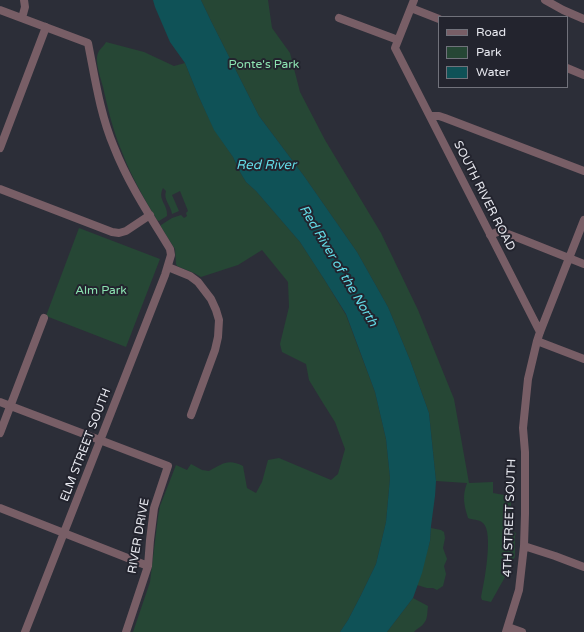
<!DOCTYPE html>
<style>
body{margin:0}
#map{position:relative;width:584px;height:632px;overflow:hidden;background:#2c2e38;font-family:"Varela Round",sans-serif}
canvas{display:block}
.legend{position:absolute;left:438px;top:16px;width:130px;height:72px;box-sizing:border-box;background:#23242e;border:1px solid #71727b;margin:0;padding:5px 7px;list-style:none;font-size:12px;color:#e7e8ef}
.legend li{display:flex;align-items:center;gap:8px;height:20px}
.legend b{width:20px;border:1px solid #71727b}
</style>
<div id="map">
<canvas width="584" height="632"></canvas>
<ul class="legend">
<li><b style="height:5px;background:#785e66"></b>Road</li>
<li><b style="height:11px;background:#264735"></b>Park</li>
<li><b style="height:11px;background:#0f5257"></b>Water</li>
</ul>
</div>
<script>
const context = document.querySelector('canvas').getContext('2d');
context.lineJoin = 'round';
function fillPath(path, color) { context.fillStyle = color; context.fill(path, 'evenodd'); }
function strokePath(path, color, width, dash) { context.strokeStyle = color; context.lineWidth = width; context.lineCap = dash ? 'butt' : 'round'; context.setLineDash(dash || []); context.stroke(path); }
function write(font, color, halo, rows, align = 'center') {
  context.font = font + ' "Varela Round",sans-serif'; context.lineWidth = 4; context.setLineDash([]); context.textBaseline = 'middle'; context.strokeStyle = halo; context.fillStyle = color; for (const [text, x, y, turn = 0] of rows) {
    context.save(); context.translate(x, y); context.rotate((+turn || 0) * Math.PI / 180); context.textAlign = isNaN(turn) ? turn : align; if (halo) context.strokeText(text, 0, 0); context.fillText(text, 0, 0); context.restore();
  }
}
const green = new Path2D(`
 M201 0H268L272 28 290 53 300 92 325 140 381 233 418 310 454 399 469 483 493 482V493L510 496 512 513 507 529 516 533 515 536V557L511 562 505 577 491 602 482 600 481 597C484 584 494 532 483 523 479 519 472 520 468 518 464 505 462 496 467 483L436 481 429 413 410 360 388 307 357 252 304 176 259 116 211 21Z
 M106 42 144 52 174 66 185 63 198 95 214 129 233 157 240 172 246 182 256 191 300 242 324 279 346 315 375 392 386 439 390 478 386 522 376 564 361 595 348 620 340 632H133L150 582 158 517 160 506 176 465 187 470 191 464 202 470 209 471C222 464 228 458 243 466L247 488 256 493 262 482 268 460 279 458 331 480 338 474 345 449 335 422 323 403 309 380 306 364 282 352 280 344 289 307 288 282 262 250 238 265 201 277 194 273 177 266 176 264 175 249 161 227V225L172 218 181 215 184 218 187 216 186 213 188 211 180 191 172 195 179 211 172 214C171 205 163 200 166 191L163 188C157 200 168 204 167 216L159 221 157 220C144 198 131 176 122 152 113 131 108 109 103 87 101 80 96 64 97 57 98 49 103 48 106 42Z
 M79 228 160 259 126 347 46 316Z
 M431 528 441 530 444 532 445 538 443 548 447 559 444 566 446 574 443 586 437 590 433 588H427L417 585 430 541Z
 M413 598 428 606C427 612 428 619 424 623 422 627 417 628 414 632H387Z`);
const water = new Path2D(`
 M153 0H201L211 21 259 116 304 176 357 252 388 307 410 360 429 413 436 481 435 496 431 526 430 541 422 573 413 598 387 632H340L348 620 361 595 376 564 386 522 390 478 386 439 375 392 346 314 324 279 300 242 256 191 246 182 240 172 233 157 214 130 198 95 185 63 170 42 155 7Z`);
const minor = new Path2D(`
 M414 0 395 48 540 332
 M545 0 563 10 584 19
 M411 8 439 19
 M0 10 88 43C95 78 100 114 114 147 128 183 150 216 170 249L171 255 165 275 25 632
 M22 18 25 7 24 0
 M339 18 398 40
 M567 68 584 75
 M430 116H439L445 118 584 171
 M0 148 46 27
 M0 189 112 232 119 233 126 231 150 215
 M490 235 500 231 521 239 584 264
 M168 267 190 276 198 282 211 299 216 310 219 320 218 337 215 350 191 415
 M537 341 584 359
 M0 402 168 466 154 508 150 540 148 566 126 632
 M0 433 44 318
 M0 508 148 566
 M524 546 555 556 584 567
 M508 627 522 632
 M506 632 519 590 524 546 525 514V452L523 428 528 379 537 341 540 332 584 220`);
const parkNames = [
 ["Ponte's Park",264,65],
 ["Alm Park",101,291]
];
const streetNames = [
 ["SOUTH RIVER ROAD",484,196,63],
 ["ELM STREET SOUTH",86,445,-69],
 ["4TH STREET SOUTH",510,518,-88],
 ["RIVER DRIVE",139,536,-80]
];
const waterNames = [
 ["Red River",266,166],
 ["Red River of the North",338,266,59]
];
fillPath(green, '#264735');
fillPath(water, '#0f5257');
strokePath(minor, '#785e66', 8);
write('12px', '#8ce2b1', '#23242e', parkNames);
write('12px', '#e7e8ef', '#23242e', streetNames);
write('italic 13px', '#63dce7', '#23242e', waterNames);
</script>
